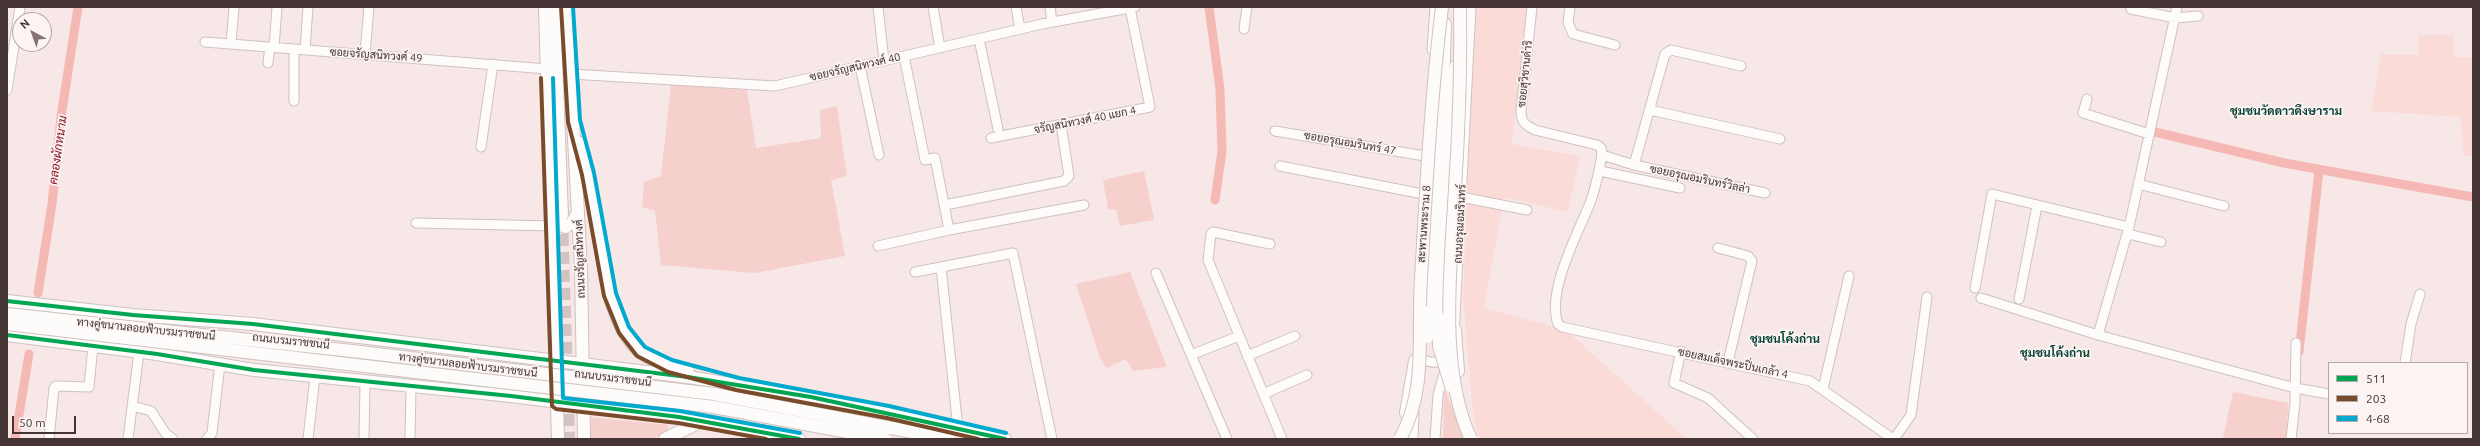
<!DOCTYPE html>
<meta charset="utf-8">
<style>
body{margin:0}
#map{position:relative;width:2480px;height:446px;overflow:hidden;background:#f7e7e6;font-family:Ubuntu,sans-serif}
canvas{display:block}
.frame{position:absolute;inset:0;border:8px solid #443534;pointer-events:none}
.legend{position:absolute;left:2328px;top:362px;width:140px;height:72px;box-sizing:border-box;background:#fcf4f3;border:1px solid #b2a8a7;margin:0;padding:5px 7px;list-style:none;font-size:12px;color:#443534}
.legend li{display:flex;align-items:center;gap:8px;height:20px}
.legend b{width:20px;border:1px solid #b2a8a7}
.north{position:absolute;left:12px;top:12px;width:40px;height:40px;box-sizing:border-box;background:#fcf4f3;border:1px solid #b2a8a7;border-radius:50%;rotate:319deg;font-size:11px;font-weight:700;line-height:16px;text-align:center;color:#443534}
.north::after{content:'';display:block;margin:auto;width:14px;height:18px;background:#837372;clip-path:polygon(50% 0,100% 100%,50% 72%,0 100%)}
.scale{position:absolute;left:12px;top:416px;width:64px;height:18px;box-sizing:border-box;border:2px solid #443534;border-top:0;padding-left:5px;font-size:12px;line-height:14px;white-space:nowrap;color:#443534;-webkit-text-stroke:3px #fcf4f3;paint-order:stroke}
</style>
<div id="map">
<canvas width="2480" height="446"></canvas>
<div class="frame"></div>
<ul class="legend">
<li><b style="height:5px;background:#00a651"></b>511</li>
<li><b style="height:5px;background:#7a4b2a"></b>203</li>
<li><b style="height:5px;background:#00a9ce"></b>4-68</li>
</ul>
<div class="north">N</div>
<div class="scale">50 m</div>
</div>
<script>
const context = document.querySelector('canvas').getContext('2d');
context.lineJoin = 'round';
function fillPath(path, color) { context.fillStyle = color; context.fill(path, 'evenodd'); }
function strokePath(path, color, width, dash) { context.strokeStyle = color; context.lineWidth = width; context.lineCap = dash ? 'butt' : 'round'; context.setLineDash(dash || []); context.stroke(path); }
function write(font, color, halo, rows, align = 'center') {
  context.font = font + ' Ubuntu,Sarabun,sans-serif'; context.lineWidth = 3.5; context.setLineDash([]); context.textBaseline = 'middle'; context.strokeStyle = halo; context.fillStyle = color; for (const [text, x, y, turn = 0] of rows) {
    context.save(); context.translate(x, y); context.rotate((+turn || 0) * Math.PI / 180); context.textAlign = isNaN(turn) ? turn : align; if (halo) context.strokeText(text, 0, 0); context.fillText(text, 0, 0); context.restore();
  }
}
const built = new Path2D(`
 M1475 7H1529L1512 144 1580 156 1568 212 1504 197 1484 308 1566 330 1687 439H1481L1477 432 1473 413 1463 297Z
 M2419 35H2453L2454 57 2472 58 2473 156H2464L2460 117 2371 111 2381 54 2418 55Z`);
const green = new Path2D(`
 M671 85 747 90 756 148 821 138 820 110 837 106 847 176 831 180 845 256 755 273 661 265 655 211 642 207 644 182 661 176Z
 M1144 171 1154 220 1120 226 1116 210 1108 209 1103 180Z
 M1130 272 1167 367 1133 371 1126 359 1106 368 1099 355 1076 284Z
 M1444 387 1465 439H1443Z
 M2233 392 2288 403 2287 439H2215L2223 438Z
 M589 417 669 425 668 429 654 439H589Z`);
const canal = new Path2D(`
 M1209 7 1220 89 1222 151 1215 200
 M2155 132 2284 163 2473 197
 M38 293 52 204 61 117 78 7
 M2299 352 2319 170
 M15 439 29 354`);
const majorTunnel = new Path2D(`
 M562 216 569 439`);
const minor = new Path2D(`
 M878 7 884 61
 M933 7 940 48
 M1016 7 1020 29
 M1050 7 1052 22
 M1532 7 1521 111C1521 122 1525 125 1535 130L1597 145 1601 148 1602 155C1599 171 1596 188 1590 203 1578 233 1546 292 1558 324L1562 327 1810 381 1893 439
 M1570 7 1568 22 1573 34 1615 45
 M2131 9 2175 18 2198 16
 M1244 29 1247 7
 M979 39 998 129
 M205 42 547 69
 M231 44 234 7
 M274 47 277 7
 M305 50 308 7
 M1432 50 1435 7
 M365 54 369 7
 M268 63 270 47
 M860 66 879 155
 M570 74 775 86 1042 24 1135 7
 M7 90 20 7
 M2087 99 2083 113 2149 134
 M294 101V49
 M1650 110 1780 139
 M1275 131 1425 156
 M991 138 1150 107 1130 8
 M481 147 493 64
 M1602 155 1634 165 1765 193
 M1634 165 1665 54 1671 50 1741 66
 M1280 166 1423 194
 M1600 171 1680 188
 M2138 184 2224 206
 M1461 197 1527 210
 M945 205 1064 181 1069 176 1061 124
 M416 223 553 226
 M949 230 1084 205
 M2128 234 2161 242
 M1270 244 1213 232 1211 234 1208 260 1282 439
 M878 246 949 230 935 158 925 160 904 56
 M1718 248 1748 256 1752 261 1728 362
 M915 272 941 267
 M1156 273 1227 439
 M1975 288 1992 194 2129 227
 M1981 298 2098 335 2295 388 2329 394
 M2019 299 2037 206
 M1454 335 1471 7
 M2098 335 2129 227 2177 7
 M1681 351 1674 383 1708 398 1753 439
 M1418 354C1425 364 1439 365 1448 356
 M1191 355 1239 336
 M1247 356 1295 336
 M2405 363 2411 324 2420 294
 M1823 389 1849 276
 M1263 394 1307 375
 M132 406 151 411 166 434 173 439
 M958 429 941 267 1013 253 1052 439
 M49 439 54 388 56 386 89 387 93 346
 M128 439 139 352
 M207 439 212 433 213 424 220 364
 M308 439 315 376
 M364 439 365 382
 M410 439 411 386
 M1413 439 1414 412
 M1435 439 1438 395 1446 367
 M1894 439 1911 415 1927 297
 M2291 439 2295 403 2296 343`);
const major = new Path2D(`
 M545 7 558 439
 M554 7 562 215
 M567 7 581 270 584 439
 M580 143C587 170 592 197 597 224 604 263 608 325 640 352 653 362 673 367 688 371
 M553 214 557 223 565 227 572 223 578 212
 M7 301 133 315 253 324 688 377 811 397 1005 439
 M1429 312 1443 86 1445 24
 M1438 317 1450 120 1456 66
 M1455 330 1458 371
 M7 335 157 354 254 370 511 396 679 417 799 439
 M1406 413 1415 361
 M665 439 702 421`);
const majorBridge = new Path2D(`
 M1460 7C1461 68 1459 128 1455 188 1451 264 1438 370 1471 439
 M7 314 352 351 714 394 949 439
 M1438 317 1439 346 1451 386
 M7 324 714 407 885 439
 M1427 337 1429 312
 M1400 439C1428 389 1417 333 1421 279 1426 188 1431 97 1442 7`);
const bus1 = new Path2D(`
 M7 301 133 315 253 324 688 377 811 397 1005 439
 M7 335 157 354 254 370 511 396 679 417 799 439`);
const bus2 = new Path2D(`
 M561 7 568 122 582 175 604 296 619 333 637 356 668 372 736 390 887 418 978 439
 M541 78 552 406 556 409 678 423 766 439`);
const bus3 = new Path2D(`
 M573 7 580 120 594 173 616 293 629 327 645 347 672 360 739 378 889 406 1006 433
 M553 78 563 398 680 411 800 433`);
const streetNames = [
 ["ซอยจรัญสนิทวงศ์ 49",376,55,4],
 ["ซอยจรัญสนิทวงศ์ 40",855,67,-13],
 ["ซอยสุวิชานดำริ",1525,74,-84],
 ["จรัญสนิทวงศ์ 40 แยก 4",1085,120,-11],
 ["ซอยอรุณอมรินทร์ 47",1350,143,10],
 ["ซอยอรุณอมรินทร์วิลล่า",1700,179,12],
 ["สะพานพระราม 8",1424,224,-86],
 ["ถนนอรุณอมรินทร์",1460,224,-87],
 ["ถนนจรัญสนิทวงศ์",580,259,-92],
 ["ทางคู่ขนานลอยฟ้าบรมราชชนนี",146,329,6],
 ["ถนนบรมราชชนนี",291,341,6],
 ["ซอยสมเด็จพระปิ่นเกล้า 4",1733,363,12],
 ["ทางคู่ขนานลอยฟ้าบรมราชชนนี",468,365,7],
 ["ถนนบรมราชชนนี",613,378,7]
];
const neighbourhoodNames = [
 ["ชุมชนวัดดาวดึงษาราม",2286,111],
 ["ชุมชนโค้งถ่าน",1785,339],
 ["ชุมชนโค้งถ่าน",2055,353]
];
const waterNames = [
 ["คลองผักหนาม",58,150,-82]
];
fillPath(built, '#fbdbd8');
fillPath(green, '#f6d0cd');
strokePath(canal, '#f6b8b4', 9);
strokePath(majorTunnel, '#d3c3c2', 12, [12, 6]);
strokePath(minor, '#cfc2c1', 11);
strokePath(major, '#cfc2c1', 14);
strokePath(minor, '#fefbfb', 9);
strokePath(major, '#fefbfb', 12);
strokePath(majorBridge, '#cfc2c1', 14, []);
strokePath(majorBridge, '#fefbfb', 12);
strokePath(bus1, '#00a651', 4);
strokePath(bus2, '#7a4b2a', 4);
strokePath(bus3, '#00a9ce', 4);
write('11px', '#443534', '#fcf4f3', streetNames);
write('bold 12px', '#084135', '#fcf4f3', neighbourhoodNames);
write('italic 12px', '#870d19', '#fcf4f3', waterNames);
</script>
